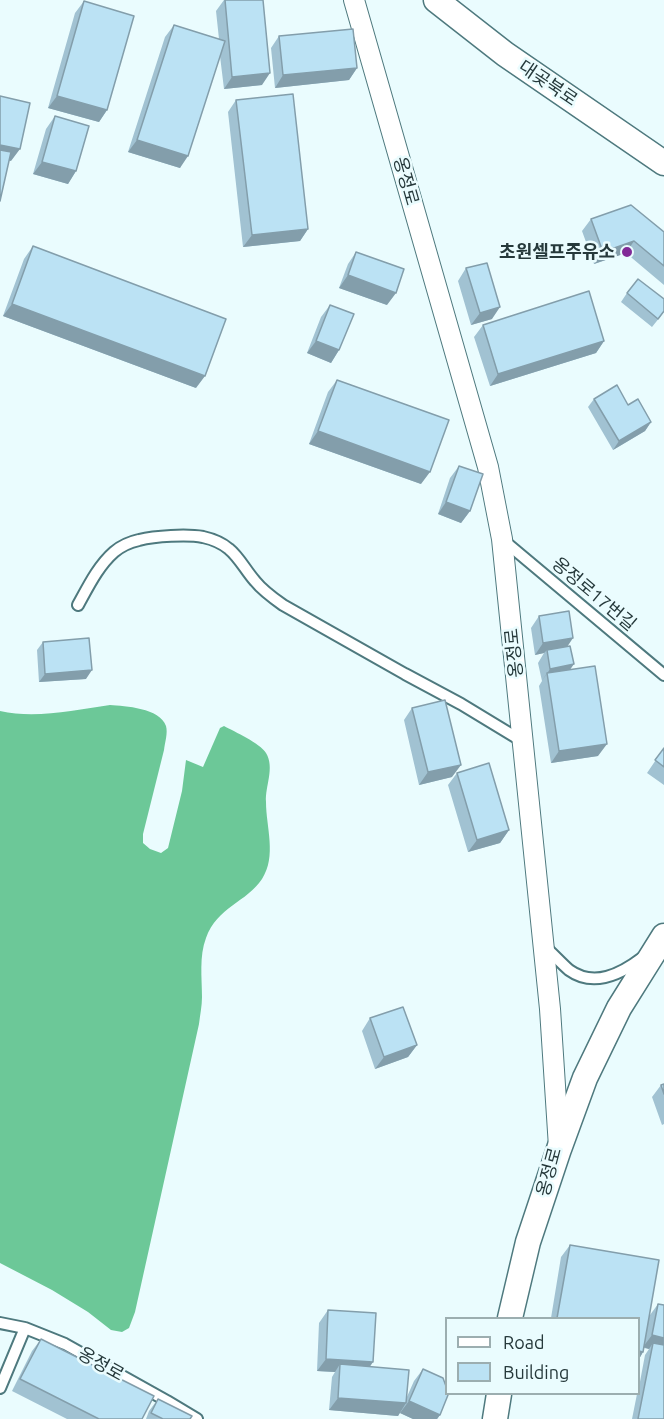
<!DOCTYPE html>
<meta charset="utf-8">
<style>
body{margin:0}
#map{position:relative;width:664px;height:1419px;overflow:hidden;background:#eafcfe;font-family:Ubuntu,sans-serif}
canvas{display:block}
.legend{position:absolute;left:445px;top:1317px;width:195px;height:78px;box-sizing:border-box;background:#eafcfe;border:2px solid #9caeb0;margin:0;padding:8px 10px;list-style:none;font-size:18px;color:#26393b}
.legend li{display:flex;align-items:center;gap:12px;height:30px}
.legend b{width:30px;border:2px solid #9caeb0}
</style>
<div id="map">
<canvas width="664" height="1419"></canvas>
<ul class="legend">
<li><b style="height:8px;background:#fff"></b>Road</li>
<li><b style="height:16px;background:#bbe2f4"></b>Building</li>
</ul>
</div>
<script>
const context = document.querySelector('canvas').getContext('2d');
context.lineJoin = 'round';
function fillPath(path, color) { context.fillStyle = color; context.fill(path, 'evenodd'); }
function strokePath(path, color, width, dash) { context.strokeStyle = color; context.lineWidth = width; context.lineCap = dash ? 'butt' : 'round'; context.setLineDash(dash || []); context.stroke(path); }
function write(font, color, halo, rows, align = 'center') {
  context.font = font + ' Ubuntu,"Noto Sans KR",sans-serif'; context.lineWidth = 5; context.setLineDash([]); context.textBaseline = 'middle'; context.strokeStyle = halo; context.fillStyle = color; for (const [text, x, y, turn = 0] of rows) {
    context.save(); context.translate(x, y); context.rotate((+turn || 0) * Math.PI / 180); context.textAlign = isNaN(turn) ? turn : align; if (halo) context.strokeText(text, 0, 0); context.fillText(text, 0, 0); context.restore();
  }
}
const forest = new Path2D(`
 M110 705C125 706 160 708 166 726 168 733 165 742 164 750L143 834V843L150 849 161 853 168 848 182 791 186 760 203 767 220 728 224 726C235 732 260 743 266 753 275 768 265 786 266 802 266 827 277 856 262 879 247 902 217 907 206 938 199 956 202 978 202 997 202 1006 200 1015 199 1024L135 1312 129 1328 122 1332 111 1330 88 1312 52 1290 0 1263V711C36 719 74 710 110 705Z`);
const service = new Path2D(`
 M503 540 664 675
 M78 605C88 587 98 566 114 552 121 546 130 542 139 540 155 536 187 534 203 537 212 539 222 543 229 549 239 557 246 571 255 581 263 591 273 598 283 605L405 674 461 704 522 741
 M545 947C553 954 561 963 569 970 594 988 621 974 642 958
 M0 1323 25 1328 65 1344 167 1401 197 1419
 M0 1388 25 1328`);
const minor = new Path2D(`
 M354 0 488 467 502 539 550 1009 559 1147`);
const tertiary = new Path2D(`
 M436 0 505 54 664 163
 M510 1318 528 1242 559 1149 585 1078 619 1008 664 936
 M495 1419 499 1394`);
const wall = new Path2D(`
 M224 0H263L262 85 224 89 220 56 180 168 128 152 165 37 174 25 219 39 216 11Z
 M84 1 107 110 99 122 48 108 75 13Z
 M279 36 357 68 349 80 275 88 271 48Z
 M236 100 308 229 300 241 243 247 228 112Z
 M55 116 76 171 68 184 33 174 46 129Z
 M591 219 664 232V285L626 253 594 264 582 231Z
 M33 246 196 388 3 316 24 259Z
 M356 252 387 305 339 288 348 264Z
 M466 268 492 319 471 325 458 281Z
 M627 293 664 299V312L652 327 621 302Z
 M330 305 339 350 331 363 307 353 321 317Z
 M483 325 604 341 596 353 490 386 474 337Z
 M337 380 421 484 309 444 328 392Z
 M594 399 628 405 651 422 645 431 613 450 588 407Z
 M459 466 470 511 461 523 438 514 450 478Z
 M539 616 567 647 570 670 598 756 551 763 539 686 542 681 538 663 544 653 535 655 531 628Z
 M43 642 86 679 39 682 37 650Z
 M412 708 452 777 419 785 404 720Z
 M664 748V785L647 773Z
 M457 773 509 830 500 843 468 852 448 785Z
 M370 1018 417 1045 408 1057 375 1069 362 1031Z
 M664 1084V1124L662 1125 652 1097 661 1085Z
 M570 1245 650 1315 658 1304 664 1419H632L637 1394H639V1387L645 1355 649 1349 644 1348 643 1352 639 1359V1318H551L561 1257Z
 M328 1310 370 1367 406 1399 414 1381 423 1369 440 1415 437 1419H413L400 1413 402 1409 398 1416 329 1410 332 1377 335 1372 317 1371 319 1323Z
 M41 1339 142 1419H67L12 1391 32 1351Z
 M158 1399 190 1419H146L149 1411Z`);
const shadedWall = new Path2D(`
 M357 68 349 80 275 88 283 75Z
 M270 73 262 85 224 89 232 77Z
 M57 96 107 110 99 122 48 108Z
 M137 140 188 156 180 168 128 152Z
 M0 145 20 149 11 161 0 159Z
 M42 162 76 171 68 184 33 174Z
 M308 229 300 241 243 247 252 235Z
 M634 241 626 253 594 264 603 252Z
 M348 275 396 293 387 305 339 288Z
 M12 304 205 376 196 388 3 316Z
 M500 307 492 319 471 325 480 313Z
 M316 341 339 350 331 363 307 353Z
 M604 341 596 353 490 386 498 374Z
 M651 422 645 431 613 450 619 441Z
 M318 431 430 472 421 484 309 444Z
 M446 502 470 511 461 523 438 514Z
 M573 638 565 650H547L544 653 535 655 543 643Z
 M574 664 565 677 547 673 542 681 550 669Z
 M92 670 86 679 39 682 45 674Z
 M607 744 598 756 551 763 559 751Z
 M461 765 452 777 419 785 428 772Z
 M509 830 500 843 468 852 477 840Z
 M417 1045 408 1057 375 1069 384 1057Z
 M652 1335 664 1338V1351L653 1343 649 1349 643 1347Z
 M639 1351 643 1352 639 1359Z
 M326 1359 373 1362 365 1374 340 1364 335 1372 317 1371Z
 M338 1398 406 1403 398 1416 329 1410Z
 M409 1401 440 1415 437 1419H413L400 1413Z`);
const building = new Path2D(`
 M225 0H263L270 73 232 77Z
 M84 1 134 16 107 110 57 96Z
 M174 25 225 41 188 156 137 140Z
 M353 29 357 68 283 75 279 36Z
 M293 94 308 229 252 235 236 100Z
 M0 96 30 103 20 149 0 145Z
 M55 116 89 126 76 171 42 162Z
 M0 150 11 152 0 201Z
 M631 205 664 232V266L634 241 603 252 591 219Z
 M33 246 226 319 205 376 12 304Z
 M356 252 404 269 396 293 348 275Z
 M487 263 500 307 480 313 466 268Z
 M638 279 664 299V311L658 319 627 293Z
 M589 291 604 341 498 374 483 325Z
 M330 305 354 314 339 350 316 341Z
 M337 380 449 420 430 472 318 431Z
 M617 385 628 405 638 399 651 422 619 441 594 399Z
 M459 466 483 474 470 511 446 502Z
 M569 611 573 638 543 643 539 616Z
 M89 638 92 670 45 674 43 642Z
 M570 646 574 664 550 669 547 650Z
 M595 666 607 744 559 751 547 673Z
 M445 700 461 765 428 772 412 708Z
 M664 748V767L655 760Z
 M489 763 509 830 477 840 457 773Z
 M403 1007 417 1045 384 1057 370 1018Z
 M664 1084V1094L661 1085Z
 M570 1245 659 1260 643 1352 639 1351V1318H557Z
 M658 1304 664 1305V1338L652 1335Z
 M328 1310 376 1313 373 1362 326 1359Z
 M41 1339 154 1396 142 1419H99L20 1379Z
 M653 1343 664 1345V1419H638Z
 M340 1364 409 1370 406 1403 338 1398Z
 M423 1369 443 1378 447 1389V1394H448V1395L440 1415 409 1401Z
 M158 1399 192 1416 190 1419H163L151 1413Z`);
const markers = [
 [627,252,6,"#812997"]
];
const streetNames = [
 ["대곶북로",548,83,34],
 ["옹정로",406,181,74],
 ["옹정로17번길",594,594,40],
 ["옹정로",514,653,-96],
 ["옹정로",549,1172,-75],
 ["옹정로",101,1364,29]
];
const poiNames = [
 ["초원셀프주유소",615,252]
];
fillPath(forest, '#6cc898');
strokePath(service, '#4e797e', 14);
strokePath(minor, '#4e797e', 22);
strokePath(tertiary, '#4e797e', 27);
strokePath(service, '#fff', 10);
strokePath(minor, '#fff', 20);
strokePath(tertiary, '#fff', 24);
fillPath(wall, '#a1c2d2');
fillPath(shadedWall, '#839eab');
fillPath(building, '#bbe2f4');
strokePath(building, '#839eab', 1.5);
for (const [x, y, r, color] of markers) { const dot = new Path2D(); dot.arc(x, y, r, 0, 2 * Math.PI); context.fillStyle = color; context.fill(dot); strokePath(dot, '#eafcfe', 2); }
write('18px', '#26393b', '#eafcfe', streetNames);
write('bold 18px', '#26393b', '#eafcfe', poiNames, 'right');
</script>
